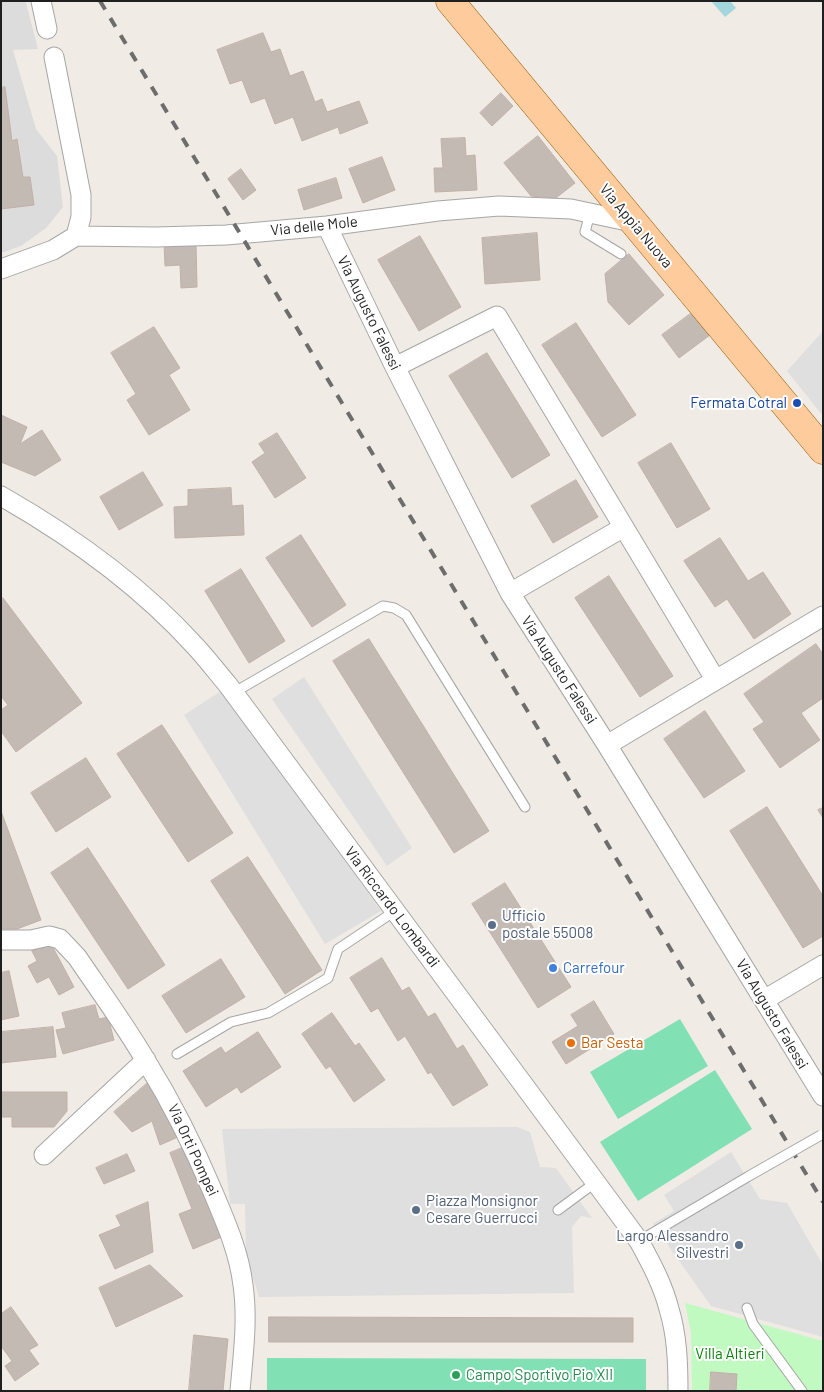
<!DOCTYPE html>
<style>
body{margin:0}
#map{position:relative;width:824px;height:1392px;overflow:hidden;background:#f0ebe5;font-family:Barlow,sans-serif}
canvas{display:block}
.frame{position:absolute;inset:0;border:2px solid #1f1f1f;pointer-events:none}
</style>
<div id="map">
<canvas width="824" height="1392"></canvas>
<div class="frame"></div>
</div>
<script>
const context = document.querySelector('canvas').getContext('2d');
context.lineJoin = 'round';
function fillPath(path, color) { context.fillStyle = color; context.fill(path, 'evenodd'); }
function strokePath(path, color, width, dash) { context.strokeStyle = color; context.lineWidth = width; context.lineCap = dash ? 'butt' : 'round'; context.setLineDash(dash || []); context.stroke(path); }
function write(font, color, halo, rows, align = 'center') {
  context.font = font + ' Barlow,sans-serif'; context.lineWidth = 4; context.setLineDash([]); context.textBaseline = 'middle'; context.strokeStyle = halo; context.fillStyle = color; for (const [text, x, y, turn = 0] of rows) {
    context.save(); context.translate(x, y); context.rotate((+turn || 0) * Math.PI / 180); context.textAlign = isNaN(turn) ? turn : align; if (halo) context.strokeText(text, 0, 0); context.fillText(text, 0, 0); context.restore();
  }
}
const residential = new Path2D(`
 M1 1H25L26 3 38 49 13 50 36 129 57 156 63 207 46 228 21 246 1 253Z`);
const park = new Path2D(`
 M685 1303 823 1341V1391H692L691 1332Z`);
const pitch = new Path2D(`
 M680 1019 708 1066 618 1119 590 1072Z
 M715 1070 752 1129 638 1201 600 1142Z
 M267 1358 646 1359V1391H267Z`);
const parking = new Path2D(`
 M823 331V416L787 371Z
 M304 677 412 848 387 866 272 699Z
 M221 691 381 911 325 944 184 715Z
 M517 1127 530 1132 540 1167 556 1168 592 1218 581 1216 572 1227 574 1293 259 1297 246 1255 245 1204H230L222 1129Z
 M731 1152 760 1199 787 1203 823 1265V1337L711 1306 653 1224 674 1211 664 1195Z`);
const water = new Path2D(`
 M711 1H730L736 8 725 17Z`);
const building = new Path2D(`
 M263 33 271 52 280 49 290 76 303 71 315 102 322 99 327 112 359 101 368 123 340 134 338 127 302 141 293 117 275 124 265 98 251 103 242 80 230 84 217 50Z
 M5 87 12 141 17 139 23 177H30L34 205 1 209V88Z
 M501 93 513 106 492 126 480 113Z
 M538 136 575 183 556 198 531 196 504 163Z
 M465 138 466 156 475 155 477 190 435 192 434 168H443L441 139Z
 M382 157 395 190 363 203 349 169Z
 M241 169 256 190 243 200 228 179Z
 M336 178 342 198 304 210 298 190Z
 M537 233 540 280 485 284 482 238Z
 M420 236 461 307 419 331 378 260Z
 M196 243 197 287 181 288 180 265 165 266 164 244Z
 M629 254 664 295 629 325 608 302 605 274Z
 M693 312 710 335 679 358 662 335Z
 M576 323 636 415 602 437 542 345Z
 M154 327 180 368 169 375 190 410 149 435 127 400 136 394 111 353Z
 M487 353 550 455 512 478 449 376Z
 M1 415 27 427 20 444 42 430 61 460 35 476 1 462Z
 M277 433 306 478 275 498 252 462 265 453 259 444Z
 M671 443 710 509 677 528 638 463Z
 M143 472 163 505 119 530 100 497Z
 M576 480 598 517 553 543 531 506Z
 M231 488 232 506 243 505 244 535 175 538 174 507 188 506V490Z
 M301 535 346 605 312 627 266 558Z
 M720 538 748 581 763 572 791 614 754 639 727 599 715 607 684 561Z
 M241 569 285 641 249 663 205 591Z
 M609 576 673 676 640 697 575 598Z
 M3 598 82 703 16 752 1 731V710L8 705 1 696V599Z
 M369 639 489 831 454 853 333 661Z
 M816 644 823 654V698L801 713 820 740 780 768 753 729 764 722 744 694Z
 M705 711 745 771 704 798 664 739Z
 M162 725 233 833 188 862 117 754Z
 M86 758 111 797 56 832 31 793Z
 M767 807 823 896V936L803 948 730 831Z
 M823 808V818L818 810Z
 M1 811 41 920 17 929H1Z
 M88 848 165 965 128 989 51 873Z
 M248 857 322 970 285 994 211 881Z
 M505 883 571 987 538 1008 472 904Z
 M49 940 74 987 59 995 49 977 37 983 28 966 37 961 31 949Z
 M382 958 402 991 409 987 428 1017 435 1013 457 1049 463 1045 488 1085 453 1106 431 1072 428 1074 405 1036 398 1041 378 1008 371 1012 350 978Z
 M221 959 245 997 186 1033 162 996Z
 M9 971 19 1016 1 1020V973Z
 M594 1001 614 1034 566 1064 552 1042 578 1026 571 1015Z
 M95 1005 99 1019 108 1017 114 1040 63 1054 56 1030 66 1028 62 1013Z
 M332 1013 355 1046 359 1043 385 1080 354 1102 330 1066 326 1069 302 1034Z
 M53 1027 56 1057 1 1063V1032Z
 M258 1032 281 1067 241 1093 237 1087 206 1107 183 1071 221 1047 225 1053Z
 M151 1080 178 1137 160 1145 152 1121 132 1132 114 1112Z
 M1 1092H67V1111L54 1127H12V1117H1Z
 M187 1146 224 1236 193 1249 179 1214 192 1209 170 1153Z
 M127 1154 135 1171 104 1184 96 1168Z
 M148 1202 153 1252 115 1269 99 1235 121 1226 116 1216Z
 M150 1265 183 1296 116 1327 99 1288Z
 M11 1307 38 1345 29 1350 39 1364 15 1381 5 1366 12 1361 1 1346V1314Z
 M269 1317 633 1318V1342H269Z
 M194 1335 228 1339 223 1391H189Z
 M711 1372 737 1374 736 1391H710Z`);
const lane = new Path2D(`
 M590 213 585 232 621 254
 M233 693 383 606 394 608 406 615 525 807
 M177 1054 231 1022 268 1013 328 978 338 949 395 911
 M558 1210 596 1182
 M639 1241 749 1176
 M747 1308 753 1324 802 1391`);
const street = new Path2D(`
 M41 1 47 29
 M54 57 81 195V217L76 236
 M327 226 395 367 510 593 607 745 823 1096
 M1 269 53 250 76 236 156 237 226 235 327 226 438 211 499 206 571 209 632 222
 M395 367 497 316 715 679
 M1 496C73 537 140 585 196 647 207 659 217 672 228 685L639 1241C651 1263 663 1285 669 1309 677 1335 678 1363 678 1391
 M510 593 624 527
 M607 745 823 616
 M1 940H31L49 936 60 939 77 957C100 991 125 1025 146 1061 172 1103 194 1147 213 1192 226 1223 239 1252 243 1285 248 1320 243 1356 240 1391
 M764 1000 823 965
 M44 1155 146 1060`);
const primary = new Path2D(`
 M450 1 823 450`);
const rail = new Path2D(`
 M100 1 823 1202`);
const laneBridge = new Path2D(`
 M749 1176 821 1135`);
const markers = [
 [797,403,5,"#1a4fb4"],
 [492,925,5,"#5c6f8a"],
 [553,968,5,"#3f7fe0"],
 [571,1043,5,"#e8710a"],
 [416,1210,5,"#5c6f8a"],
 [739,1245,5,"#5c6f8a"],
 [456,1375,5,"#2e9e5b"]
];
const streetNames = [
 ["Via delle Mole",314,226,-6],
 ["Via Appia Nuova",636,226,50],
 ["Via Augusto Falessi",369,313,64],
 ["Via Augusto Falessi",559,670,57],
 ["Via Riccardo Lombardi",392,907,53],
 ["Via Augusto Falessi",772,1014,59],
 ["Via Orti Pompei",193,1150,65]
];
const transitNames = [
 ["Fermata Cotral",787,403]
];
const serviceNames = [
 ["Ufficio",502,916],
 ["postale 55008",502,933],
 ["Piazza Monsignor",426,1201],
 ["Cesare Guerrucci",426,1218],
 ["Largo Alessandro",729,1236,"right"],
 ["Silvestri",729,1253,"right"]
];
const shopNames = [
 ["Carrefour",563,968]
];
const foodNames = [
 ["Bar Sesta",581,1043]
];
const parkNames = [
 ["Villa Altieri",730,1354]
];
const leisureNames = [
 ["Campo Sportivo Pio XII",466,1375]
];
fillPath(residential, '#dddcdc');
fillPath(park, '#c1fac1');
fillPath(pitch, '#81e0b4');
fillPath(parking, '#dfdfdf');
fillPath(water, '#a4d6de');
fillPath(building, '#c4bab4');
strokePath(building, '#c2b0a7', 1);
strokePath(lane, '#a6a6a6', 11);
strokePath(street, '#a6a6a6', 21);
strokePath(primary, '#995a00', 29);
strokePath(lane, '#fff', 9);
strokePath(street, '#fff', 19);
strokePath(primary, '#fdcb9c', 28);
strokePath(rail, '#6d6d6d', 4, [10, 10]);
strokePath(laneBridge, '#a6a6a6', 11, []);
strokePath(laneBridge, '#fff', 9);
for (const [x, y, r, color] of markers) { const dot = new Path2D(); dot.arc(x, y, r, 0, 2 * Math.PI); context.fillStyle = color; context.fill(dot); strokePath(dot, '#fff', 2); }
write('15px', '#1f1f1f', '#fff', streetNames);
write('15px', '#164399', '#fff', transitNames, 'right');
write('15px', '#4e5e75', '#fff', serviceNames, 'left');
write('15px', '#366cbe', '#fff', shopNames, 'left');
write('15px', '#c56008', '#fff', foodNames, 'left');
write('15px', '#0a7f0a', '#fff', parkNames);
write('15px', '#27864d', '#fff', leisureNames, 'left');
</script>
